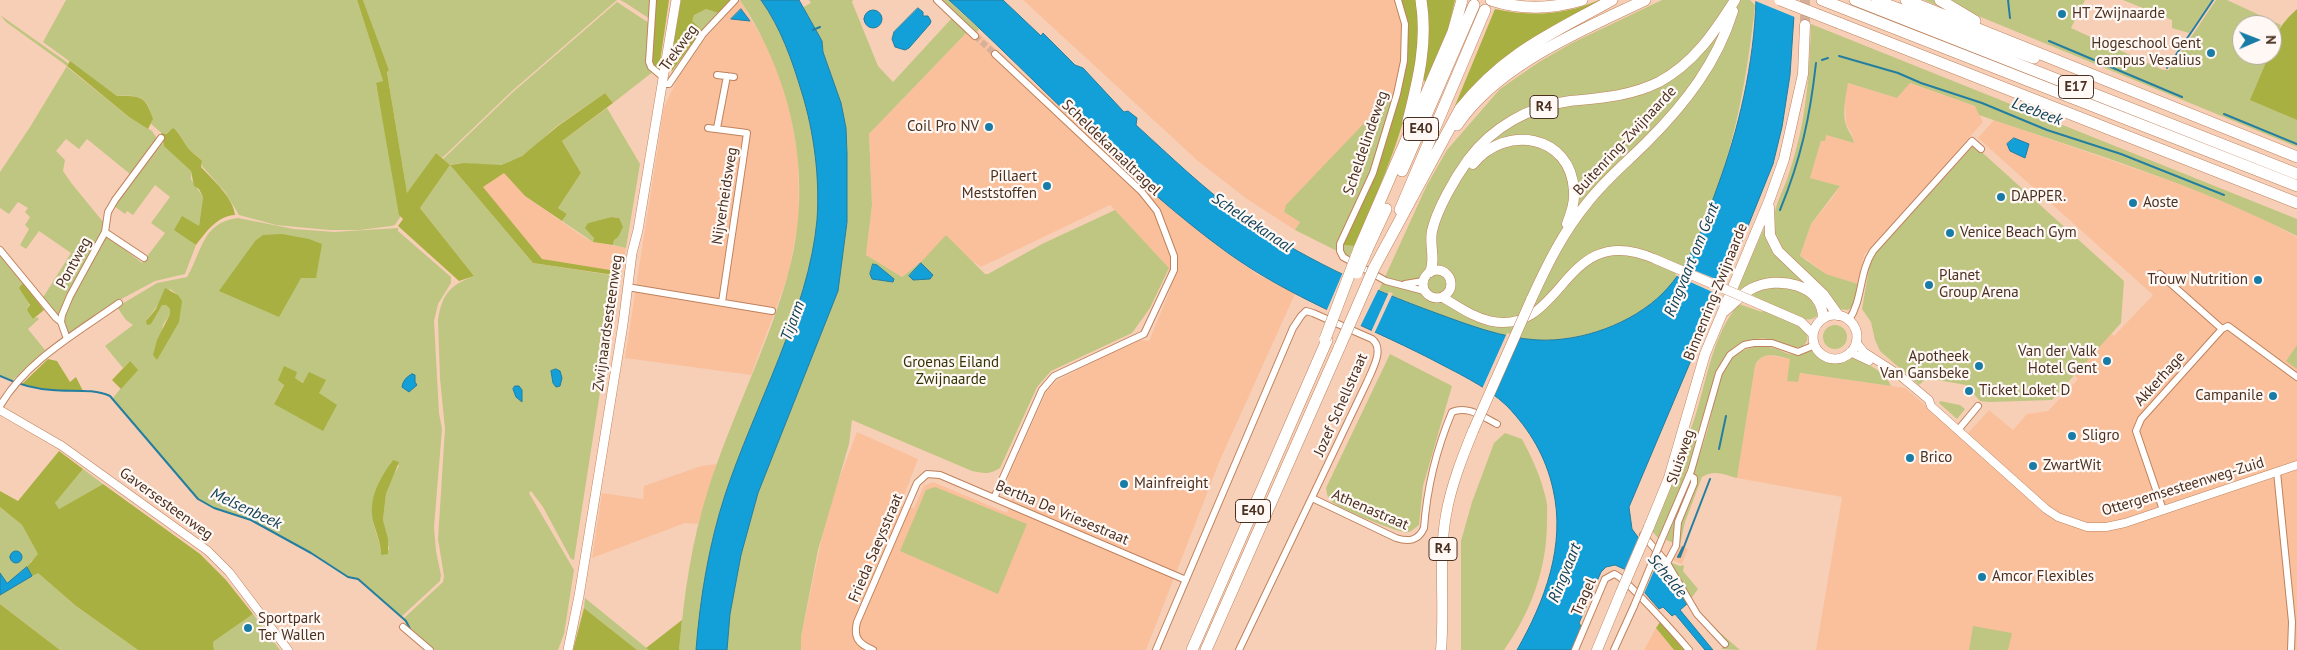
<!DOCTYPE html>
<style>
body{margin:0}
#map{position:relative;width:2297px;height:650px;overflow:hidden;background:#f7cfb7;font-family:"PT Sans",sans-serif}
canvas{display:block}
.north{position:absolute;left:2232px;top:15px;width:50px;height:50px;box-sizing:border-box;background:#fff8f4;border:1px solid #b7a89f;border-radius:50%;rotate:89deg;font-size:14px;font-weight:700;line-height:20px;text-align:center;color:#4a3020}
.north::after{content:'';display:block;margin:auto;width:18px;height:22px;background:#187ca7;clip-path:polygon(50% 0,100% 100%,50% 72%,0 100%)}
</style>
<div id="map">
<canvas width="2297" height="650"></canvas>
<div class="north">N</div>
</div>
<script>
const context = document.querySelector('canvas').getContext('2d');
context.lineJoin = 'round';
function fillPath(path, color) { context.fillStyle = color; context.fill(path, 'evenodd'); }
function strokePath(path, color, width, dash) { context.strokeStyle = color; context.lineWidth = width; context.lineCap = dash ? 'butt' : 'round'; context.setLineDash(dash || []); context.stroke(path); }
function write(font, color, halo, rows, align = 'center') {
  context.font = font + ' "PT Sans",sans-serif'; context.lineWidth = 4.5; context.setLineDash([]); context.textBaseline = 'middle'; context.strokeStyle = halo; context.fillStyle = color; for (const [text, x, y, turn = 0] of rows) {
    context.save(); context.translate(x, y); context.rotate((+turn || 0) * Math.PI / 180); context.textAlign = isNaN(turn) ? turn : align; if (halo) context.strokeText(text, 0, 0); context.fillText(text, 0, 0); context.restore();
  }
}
const built = new Path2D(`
 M740 0 766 45 781 80 791 116 798 158 799 218 788 276 751 375 625 358 664 107 678 78 704 40Z
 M1023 0H1401L1408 23 1407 62 1400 95H1391L1284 212 1300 222 1295 230 1247 199 1198 161Z
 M972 27 1143 184 1227 253 1257 274 1295 294 1220 460 1146 650H801V637L828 508 857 432 918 459 900 506 914 508 924 486 933 482 1007 513 1013 495 1009 492 1008 477 1047 390 1058 380 1099 359 1140 340 1149 341 1170 290 1168 267 1110 205 981 267 974 262 922 261 902 277 866 255 872 205 869 134Z
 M1848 83 1897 98 1909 83 1975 106 1983 122 1864 255 1858 284 1826 274 1806 259 1800 257 1811 224 1833 197 1840 186 1810 178 1821 141 1826 135 1854 143 1852 134 1846 124 1845 99Z
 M1994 120 2185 186 2252 213 2297 237V650H1816L1842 497 1737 478 1755 366 1760 359 1768 355 1791 359 1787 381 1799 373 1905 388 1925 405 1930 407 2011 478 2014 475 1968 433 1989 410 2013 430 2027 414 2048 411 2078 379 2070 371 2106 329 2114 336 2153 295 1978 138Z
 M504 172 525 196 582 236 593 242 626 248 621 276 533 263 475 179 483 187Z
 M717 464 698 524 685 523 592 558 602 493 643 499 644 486 701 466Z
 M1680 545 1688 549 1682 564 1673 560Z
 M1656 628 1674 650H1644Z`);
const green = new Path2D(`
 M66 0H357L383 81 376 84 401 216 395 225 391 226 360 230H329L276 225 239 215 225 192 202 166C202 156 195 156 189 149 185 144 182 137 177 131H169L164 135 151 124C153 118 151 114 149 108 143 93 130 96 117 96L43 42Z
 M363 0H617L512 91 442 158 436 153 407 194 387 71 389 70Z
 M620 0H654L650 19 624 2Z
 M740 0H761C781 28 792 60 802 93 814 132 820 178 817 220 809 310 754 407 725 495 709 544 700 598 696 650H679C684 596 691 543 708 490 731 418 766 350 787 278 815 183 794 81 740 0Z
 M809 0H853L852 2 878 66 893 82 952 18 933 0H948L979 29 977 32 971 28 869 134 872 205 866 255 902 277 922 261 946 235 985 274H988L1042 244 1115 210 1169 268 1150 308 1132 333 1051 371 1037 387 1000 468C990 475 983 473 972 471L852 420 849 444 818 550 801 637V650H727L730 614 741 555 758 493 838 291 847 222V154L846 128 841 103 823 52 822 41 802 8 811 3ZM873 264 877 265 894 280 893 282 872 279Z
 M1662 0H1750L1755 5C1747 79 1734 150 1706 219 1695 244 1684 271 1665 291 1634 323 1581 342 1537 340 1482 336 1429 311 1379 290L1427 185 1447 150 1500 89 1539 62 1572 43Z
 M1924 0H2085L2071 28 2163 70H2169L2216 0H2227L2281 25 2272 46V25H2242V55H2269L2251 99 2297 120V147L1976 15 1948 10Z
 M2123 0H2212L2189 33 2172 28V20Z
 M617 2 649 23 654 71 613 103 605 93C589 104 573 115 557 126 541 139 522 162 500 165 484 167 468 161 450 165L533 263 618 276 574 560 571 559 543 507 531 491 529 493 574 570 564 634 558 650H435L410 630 403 619 443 582 444 576 438 539 445 429 440 379 438 320C442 294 450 285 474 276L420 208 450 165 443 159 513 92Z
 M706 9 718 13 702 30 691 21 693 15Z
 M0 15 68 63 67 67 129 117 152 131 156 137 155 143 130 174 87 139 79 149 66 139 56 151 65 160 63 171 72 184 104 223 103 231 66 297 58 318 42 299 71 253 39 231 26 249 20 245 29 229 25 225 30 217 25 212 28 208 18 202 9 214 0 208V172L30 127 67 66 6 22Z
 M1811 24 2297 219V236C2196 184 2087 152 1979 115L1975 106 1910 83 1897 98 1848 83C1846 95 1842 113 1846 125 1848 131 1853 136 1854 143L1826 135 1825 141H1821L1810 178 1840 186 1811 224 1800 256 1826 274 1858 284 1854 305 1848 310 1838 309C1822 292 1783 258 1776 237 1769 218 1779 199 1786 182 1806 126 1809 82 1811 24Z
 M1391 95H1400L1375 174 1343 245 1354 246 1349 257 1295 230 1300 222 1284 212 1286 205Z
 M607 108 640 164 626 248 613 245 619 218 611 217 588 223 594 238 593 242 562 221 567 214 558 208 581 173 562 141Z
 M162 143 191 171V179L203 197 199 226 174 229 196 245 185 274 155 281 112 304 88 323 69 334C65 328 63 323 64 316 67 297 95 256 106 237L110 238 142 263 165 233 151 223 170 197 155 185 133 215 127 211 125 214 114 206Z
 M1974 145 2124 281 2121 323 2052 400 1989 402 1980 401 1966 385 1927 378 1919 385 1880 351 1875 340 1871 322 1862 309 1871 258Z
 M238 218 294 229 334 232 398 228V231L451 277V283L438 304 434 321 439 413 442 429 434 527 436 551 441 575 440 581 401 617 358 579 348 577 311 553 251 520 214 508 198 499 124 413 113 398 129 378 130 361 123 368 105 346 133 325 126 320 117 307 157 283 187 277C202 252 202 222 238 218ZM255 241 279 317 248 251ZM170 289 178 295 157 360 163 325 170 314V309L166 305H162L146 321ZM295 378 304 383 274 404 284 384ZM393 460 399 466 394 474 386 494 383 520 389 549 381 555C381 542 375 533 373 520 370 502 383 475 393 460Z
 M1766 224 1768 236 1812 288 1793 280 1743 291 1737 288Z
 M0 255 23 283 33 319 37 317 39 319 28 329 45 350 12 381 0 376Z
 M1776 286C1800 291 1810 290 1818 315 1806 328 1780 309 1766 303V302L1750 294 1761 289Z
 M1739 304 1762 312 1763 309 1804 327 1808 332 1807 341 1803 346C1791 350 1784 343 1773 340 1747 333 1726 350 1716 372L1687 470 1659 539 1652 531C1668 493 1682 455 1695 417 1707 380 1713 333 1739 304Z
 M1823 337a12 12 0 1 1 24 0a12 12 0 1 1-24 0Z
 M2297 345V369L2286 361Z
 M1763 346C1788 349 1785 361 1813 350 1822 363 1838 366 1850 357 1865 362 1885 371 1891 386L1800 373 1798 382 1787 381 1790 359C1777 356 1762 350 1755 366L1737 478C1725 475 1714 469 1702 477L1685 522 1680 545 1666 540C1680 504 1696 469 1707 432 1713 411 1716 384 1727 365 1735 352 1748 347 1763 346Z
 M1390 354 1452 386 1423 486 1419 525C1416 527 1412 531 1409 532 1401 535 1339 508 1332 502 1327 498 1327 493 1326 488Z
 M1940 401 1960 405 1965 409 1957 419 1939 403Z
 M1505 433 1522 439C1532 458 1541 477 1546 499 1548 506 1547 514 1547 522 1547 568 1531 612 1504 650H1461V541L1472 502 1494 443Z
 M83 469 103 484 59 509 54 504Z
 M935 487 1027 524 998 594 900 551 926 490Z
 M0 507 22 525 39 555 30 562 31 564 7 583 0 573Z
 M1659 558 1680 566 1684 565 1683 571 1698 589 1690 600 1702 617 1740 650 1721 649 1725 645 1689 602 1687 604 1658 562Z
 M37 572 76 606 138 650H60L0 604V595Z
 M585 598 649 650H637L584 608Z
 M253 614 280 650H214L213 642Z
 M1973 626 2012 633 2008 650H1969Z`);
const forest = new Path2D(`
 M357 0H363L389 70 387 72 407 193 436 153 450 165 464 163 501 165 509 162 522 156 558 126 605 93 613 103 562 141 581 173 558 208 567 214 562 221 525 196 504 173 483 187 542 259 622 272 621 276 533 263 450 165 420 208 474 276 459 281 398 226 403 219 399 215 376 83 383 81Z
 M654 0H669L659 69 653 68 650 54Z
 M681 0H730L718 13 706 9 694 15 692 21 702 30 672 71 669 69Z
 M1401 0H1416C1429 79 1386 175 1354 246L1343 245 1375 174 1400 95 1407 62 1408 23Z
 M1424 0H1455L1448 30 1425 83 1423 76Z
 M1599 0H1604L1569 18 1447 125 1495 9C1532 17 1565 15 1599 0Z
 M2297 9V120L2250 100 2269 55H2272C2272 35 2283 22 2297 9Z
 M70 61 117 96C141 96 145 95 153 119L148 129 129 117 67 66Z
 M173 128C181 134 183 142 189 149 193 154 198 156 202 161L201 167C213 180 233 197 235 215 217 216 206 232 196 245L174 230 182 216 199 226 203 197 199 189 194 186 191 171 164 146 161 133 166 134Z
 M611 217 619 218 623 227 618 237 614 240 613 245 593 242 594 238 585 228 588 223Z
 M282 234 309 239 322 244 316 278H301L279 317 219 291 255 241 263 235Z
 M23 283 44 310 33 319 27 310 30 305 19 288Z
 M165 288 178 295 182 301 179 322 157 360 153 355 157 340 170 314V309L166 305H162L151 324 147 325 146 321 156 309Z
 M48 359 57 361 70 382 76 377 83 391 52 390 21 385Z
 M130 361 138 370 121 389 112 380Z
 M284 366 297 372 295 378 303 383 309 372 326 380 319 393 337 405 323 431 274 404 284 385 278 380Z
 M59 451 83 469 55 503 59 509 103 484 200 554 226 580 253 614 213 642 214 650H138L76 606 38 573 32 576 27 567 38 554 22 525 0 507V491L18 501Z
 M393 460 399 462 386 494 383 520 388 539V554L381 555C381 542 376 533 373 521 368 498 380 478 393 460Z
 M0 604 60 650H0Z
 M584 608 637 650H573Z
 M682 620 679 650H649L646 648Z
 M1660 622 1684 650H1674L1656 628Z`);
const water = new Path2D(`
 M761 0H799L822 41 823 52 841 103 846 128 847 154V222L838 291 758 493 741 555 730 614 727 650H696C700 598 709 544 725 495 754 407 809 310 817 220 820 178 814 132 802 93 792 60 781 28 761 0Z
 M949 0H1003L1041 36 1043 33 1075 65 1083 68 1124 112 1128 111 1137 118 1136 125C1170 156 1203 188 1240 215 1300 257 1367 288 1436 313 1469 325 1502 338 1538 340 1581 342 1632 324 1663 293 1691 265 1704 224 1717 188 1739 129 1754 63 1756 0H1795L1790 75 1782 127 1773 164 1740 246 1731 260 1725 280 1629 507 1632 529 1687 604 1680 610 1713 650H1705L1675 614 1672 616 1663 607 1659 609 1624 569 1615 565 1606 567 1601 572 1579 623 1582 628 1574 650H1517C1545 601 1566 545 1553 489 1546 457 1530 430 1507 406 1485 385 1455 372 1429 358 1362 324 1289 297 1228 253 1126 179 1041 84 949 0Z
 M918 8 923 12V16H928L931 21 930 24 909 48 905 50 895 47 892 39 894 32Z
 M741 9 750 21 731 19Z
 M864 19a9 9 0 1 1 18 0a9 9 0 1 1-18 0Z
 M2014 138 2029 144 2025 158 2010 151 2007 144Z
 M921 263 933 275 930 279 913 280 909 276Z
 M873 264 877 265 894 279 893 282 872 279 870 274Z
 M556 369 560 371 562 378 560 386 556 387 553 383 551 371Z
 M412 374 415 375V382L417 385 409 392 402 387C403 381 406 377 412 374Z
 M515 386H519L522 390V402L516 397 513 389Z
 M10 557a6 6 0 1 1 12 0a6 6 0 1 1-12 0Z
 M27 567 32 576 0 595V573L7 583Z`);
const pier = new Path2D(`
 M1753 0H1798L1797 18Z
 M1681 265 1726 283 1721 296 1675 275Z
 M1343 272 1379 288 1360 327 1326 312Z
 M1389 292 1393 293 1374 334 1371 332Z
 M1507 333 1516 335 1492 399 1481 391Z
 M1639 536 1659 559 1643 596 1623 573Z`);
const stream = new Path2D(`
 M2008 0 2010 18
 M813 30 820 27
 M2049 41 2182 97
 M1839 56 1898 73 1921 83 1982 103 2047 130 2121 154 2224 195
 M1822 60 1828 58
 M2167 68 2213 0
 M2224 114 2297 144
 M1780 210C1801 159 1810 117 1816 63
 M0 376C17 384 34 389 52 390 71 392 92 388 110 396L198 499 214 508 251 520 311 553 348 577 358 579 406 621 410 629
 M1719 449 1726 416
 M1678 557 1683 547
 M1680 557 1710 479`);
const minorTunnel = new Path2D(`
 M975 36 995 54`);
const trunkTunnel = new Path2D(`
 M1805 25V0`);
const minor = new Path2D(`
 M653 0 649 62 651 67 663 77
 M937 0 975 36
 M1398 0 1405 24 1404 61 1397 94 1373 173 1340 244V251L1343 257 1386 281 1424 291
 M717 75 734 77
 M662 84H669L703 34 735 0
 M708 128 747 133 722 302
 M717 128 727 76
 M105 232 144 258
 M0 250 56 318 61 322
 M2160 274 2222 329
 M1405 284 1423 281
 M627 287 772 311
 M1849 320C1863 299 1859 272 1873 251L1972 141 1981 149
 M67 339 61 322 62 315 70 296 105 232 108 212 115 200 161 138
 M0 406C27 360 77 333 119 303
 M1958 430 1978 406
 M2277 472 2292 622 2291 650
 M1689 475 1694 478V483L1678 522 1676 546 1667 563 1697 614 1725 644
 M994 498 1042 390 1054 376 1144 334 1174 270V256L1157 211 1141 191 995 54
 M1312 498 1396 538C1409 542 1418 541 1424 528 1427 487 1436 450 1452 412 1468 405 1483 417 1497 424
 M2163 510 2136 431 2141 419 2222 329 2228 326 2297 377
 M1643 535 1667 563
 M1661 541 1691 471 1719 373 1730 355 1744 345 1754 343H1772L1798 352 1815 345
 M403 627 430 650
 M873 650C859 644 853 638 857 622L917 483 927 474 940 475 1186 580
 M1156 650 1293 328 1301 316 1306 311 1313 313 1372 339C1385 349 1372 370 1367 382L1239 650
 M1575 650 1605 579 1614 574C1624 576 1679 638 1689 650
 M1614 650 1634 606`);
const tertiary = new Path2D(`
 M1856 342 1864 352 1898 374 1929 400 1931 406 2046 509 2058 517 2087 527H2106L2125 523 2297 465
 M1850 352 1869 361
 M0 410 62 446 208 551 229 572 288 650`);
const secondary = new Path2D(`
 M1423 284a14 14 0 1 1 28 0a14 14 0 1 1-28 0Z
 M1442 297C1458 306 1472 317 1490 321 1566 337 1561 218 1655 259
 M1764 306 1801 322 1813 334
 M1813 337a22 22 0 1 1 44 0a22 22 0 1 1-44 0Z
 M568 650 579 596 623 324 632 253 638 230 676 0`);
const trunk = new Path2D(`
 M1473 164C1505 124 1571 134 1574 191 1575 202 1571 213 1567 224
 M1769 207 1770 235 1778 251 1823 294 1838 315
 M1430 272C1436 259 1429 245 1432 231 1437 209 1455 178 1468 160 1492 127 1530 106 1570 101 1601 98 1631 96 1659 82 1694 63 1714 33 1735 0
 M1531 300C1547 265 1563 232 1588 202 1605 180 1627 162 1647 142 1685 104 1717 63 1733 11
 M1722 313C1732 306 1740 295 1751 289 1778 275 1822 284 1823 318
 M1649 527 1669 478 1705 354 1769 201 1784 159 1803 74 1805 25
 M1441 650C1445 605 1438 560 1446 515 1451 486 1462 458 1473 431
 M1597 650 1621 592`);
const motorway = new Path2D(`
 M1491 0C1521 10 1552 9 1582 0
 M1822 0 2297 186
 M1855 0 2297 174
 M1906 0 2297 157
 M1940 0 1975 21
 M1877 1 2034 58
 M1839 23 2297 203
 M1408 121C1418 81 1428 42 1421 0
 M1457 125C1497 65 1582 30 1645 0
 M1402 171 1474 5
 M1400 210 1485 10
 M1359 249 1453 32 1462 0
 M1366 252 1386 209
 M1374 268 1460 109C1506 52 1551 34 1612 0
 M1192 650 1327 340
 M1206 650 1340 346`);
const minorBridge = new Path2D(`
 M1634 606 1661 541`);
const secondaryBridge = new Path2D(`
 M1655 259 1764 306`);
const trunkBridge = new Path2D(`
 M1473 431 1531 300
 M1621 592 1649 527`);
const motorwayBridge = new Path2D(`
 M1780 0 1839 23
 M1357 273 1366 252
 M1325 339 1359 249
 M1340 346 1374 268`);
const markers = [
 [2062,14,5,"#187ca7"],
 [2211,53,5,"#187ca7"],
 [989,127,5,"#187ca7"],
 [1047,186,5,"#187ca7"],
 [2001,197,5,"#187ca7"],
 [2133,203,5,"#187ca7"],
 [1950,233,5,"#187ca7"],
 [2258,280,5,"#187ca7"],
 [1929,285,5,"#187ca7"],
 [2107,361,5,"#187ca7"],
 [1979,366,5,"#187ca7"],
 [1969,391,5,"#187ca7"],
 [2273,396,5,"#187ca7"],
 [2072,436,5,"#187ca7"],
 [1910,458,5,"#187ca7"],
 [2033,466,5,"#187ca7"],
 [1124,484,5,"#187ca7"],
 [1982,577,5,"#187ca7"],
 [248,628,5,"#187ca7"]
];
const shields = [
 [2076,87,35],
 [1544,107,28],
 [1421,129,35],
 [1253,511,35],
 [1443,549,28]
];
const shieldNames = [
 ["E17",2076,87],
 ["R4",1544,107],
 ["E40",1421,129],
 ["E40",1253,511],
 ["R4",1443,549]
];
const poiNames = [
 ["HT Zwijnaarde",2072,14],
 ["Hogeschool Gent",2201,44,"right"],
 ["campus Vesalius",2201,61,"right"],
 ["Coil Pro NV",979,127,"right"],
 ["Pillaert",1037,177,"right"],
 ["Meststoffen",1037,194,"right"],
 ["DAPPER.",2011,197],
 ["Aoste",2143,203],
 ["Venice Beach Gym",1960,233],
 ["Planet",1939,276],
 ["Group Arena",1939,293],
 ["Trouw Nutrition",2248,280,"right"],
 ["Van der Valk",2097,352,"right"],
 ["Hotel Gent",2097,369,"right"],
 ["Apotheek",1969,357,"right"],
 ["Van Gansbeke",1969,374,"right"],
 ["Ticket Loket D",1979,391],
 ["Campanile",2263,396,"right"],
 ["Sligro",2082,436],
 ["Brico",1920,458],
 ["ZwartWit",2043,466],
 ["Mainfreight",1134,484],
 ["Amcor Flexibles",1992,577],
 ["Sportpark",258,619],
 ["Ter Wallen",258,636]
];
const streetNames = [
 ["Trekweg",679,48,-54],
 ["Buitenring-Zwijnaarde",1625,141,-47],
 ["Scheldelindeweg",1366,143,-71],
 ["Scheldekanaaltragel",1111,148,44],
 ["Nijverheidsweg",725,196,-81],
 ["Pontweg",74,263,-61],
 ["Binnenring-Zwijnaarde",1716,292,-68],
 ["Zwijnaardsesteenweg",608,323,-82],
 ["Akkerhage",2160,379,-48],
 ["Jozef Schellstraat",1341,405,-66],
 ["Sluisweg",1681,457,-71],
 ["Ottergemsesteenweg-Zuid",2183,487,-17],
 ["Gaversesteenweg",166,504,36],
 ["Athenastraat",1370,510,23],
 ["Bertha De Vriesestraat",1062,513,23],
 ["Frieda Saeysstraat",876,548,-67],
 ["Tragel",1584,597,-66]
];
const parkNames = [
 ["Groenas Eiland",951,363],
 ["Zwijnaarde",951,380]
];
const waterNames = [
 ["Leebeek",2037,112,21],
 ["Scheldekanaal",1252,223,34],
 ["Ringvaart om Gent",1692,260,-68],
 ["Tijarm",793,321,-70],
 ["Melsenbeek",246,509,25],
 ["Ringvaart",1565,573,-68],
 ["Schelde",1667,576,50]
];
fillPath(built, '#fac09c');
fillPath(green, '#bfc682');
fillPath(forest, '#a8b041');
fillPath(water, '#139fd7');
strokePath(water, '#247ea0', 1);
fillPath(pier, '#f7cfb7');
strokePath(stream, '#247ea0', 2);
strokePath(minorTunnel, '#d4af99', 6, [6, 3]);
strokePath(trunkTunnel, '#d4af99', 10, [10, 5]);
strokePath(minor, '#bf825c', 8);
strokePath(tertiary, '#bf825c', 9);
strokePath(secondary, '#bf825c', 10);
strokePath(trunk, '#bf825c', 11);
strokePath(motorway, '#bf825c', 12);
strokePath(minor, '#fff', 6);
strokePath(tertiary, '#fff', 8);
strokePath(secondary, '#fff', 9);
strokePath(trunk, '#fff', 10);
strokePath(motorway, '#fff', 11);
strokePath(minorBridge, '#bf825c', 8, []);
strokePath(secondaryBridge, '#bf825c', 10, []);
strokePath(trunkBridge, '#bf825c', 11, []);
strokePath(motorwayBridge, '#bf825c', 12, []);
strokePath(minorBridge, '#fff', 6);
strokePath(secondaryBridge, '#fff', 9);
strokePath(trunkBridge, '#fff', 10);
strokePath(motorwayBridge, '#fff', 11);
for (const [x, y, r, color] of markers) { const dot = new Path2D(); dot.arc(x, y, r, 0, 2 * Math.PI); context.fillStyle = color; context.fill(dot); strokePath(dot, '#fff8f4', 2); }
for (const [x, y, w] of shields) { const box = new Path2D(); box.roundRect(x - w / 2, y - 11.5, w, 23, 4); context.fillStyle = '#fff8f4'; context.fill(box); strokePath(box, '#4a3020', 1); }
write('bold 14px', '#4a3020', null, shieldNames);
write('15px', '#4a3020', '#fff8f4', poiNames, 'left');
write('15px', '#4a3020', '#fff8f4', streetNames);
write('15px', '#313404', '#fff8f4', parkNames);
write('italic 16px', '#0f4259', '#fff8f4', waterNames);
</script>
